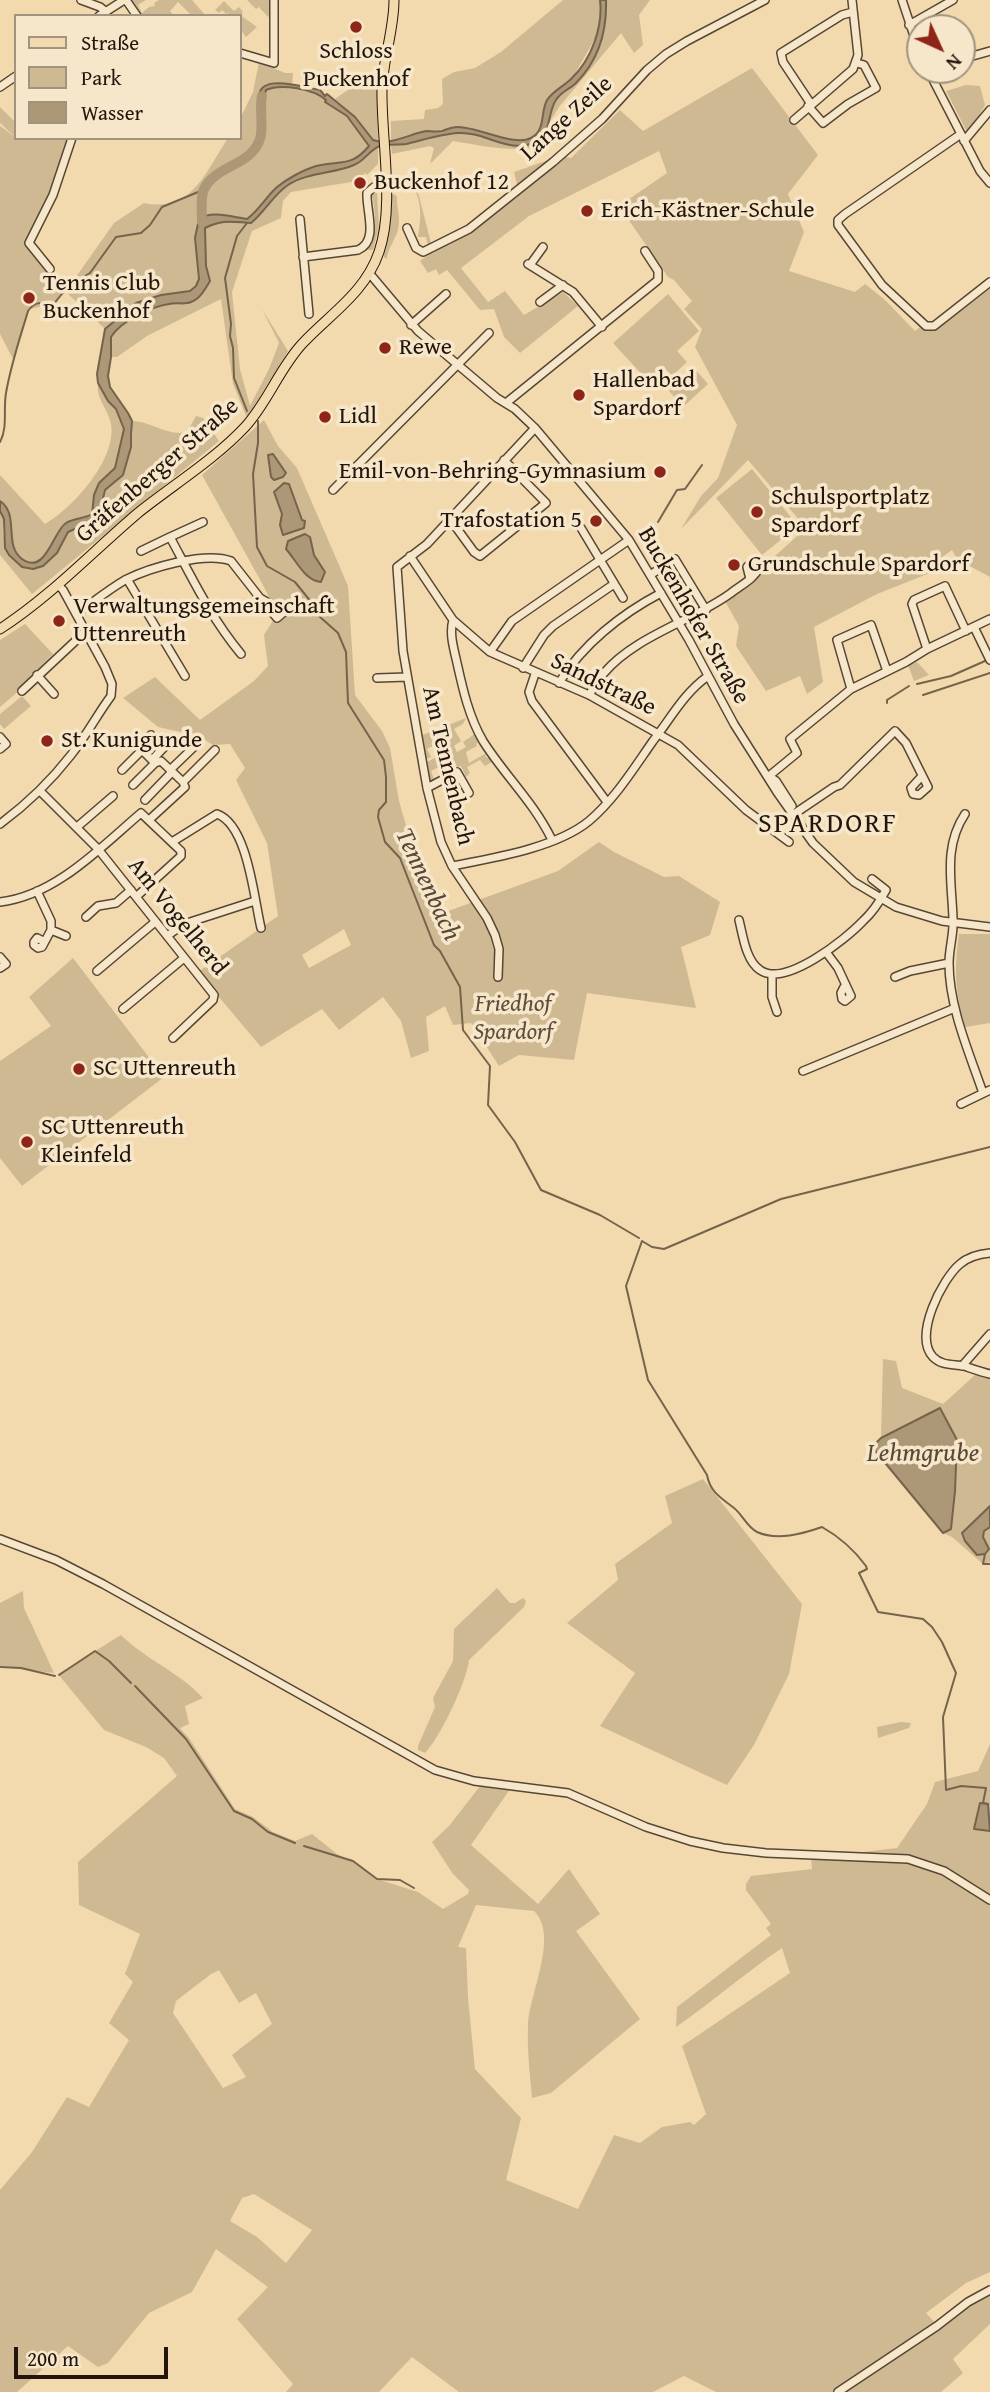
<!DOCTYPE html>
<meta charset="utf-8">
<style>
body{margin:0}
#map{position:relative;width:990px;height:2392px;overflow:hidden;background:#f2daae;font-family:"Gentium Book Plus",serif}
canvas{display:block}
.legend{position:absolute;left:14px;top:14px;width:228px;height:126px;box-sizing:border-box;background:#f7e7ca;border:2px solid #a2937e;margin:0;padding:9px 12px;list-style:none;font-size:21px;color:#23150c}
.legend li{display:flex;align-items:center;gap:14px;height:35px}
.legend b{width:35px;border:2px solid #a2937e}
.north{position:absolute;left:906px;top:14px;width:70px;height:70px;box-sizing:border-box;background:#f7e7ca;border:2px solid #a2937e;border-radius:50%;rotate:135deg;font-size:19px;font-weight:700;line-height:28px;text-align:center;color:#23150c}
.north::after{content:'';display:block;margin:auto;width:24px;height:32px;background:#8f2418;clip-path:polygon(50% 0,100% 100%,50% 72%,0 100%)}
.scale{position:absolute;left:14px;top:2347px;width:154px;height:32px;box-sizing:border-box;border:4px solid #23150c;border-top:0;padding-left:9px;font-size:21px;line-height:24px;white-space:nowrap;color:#23150c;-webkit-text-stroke:5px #f7e7ca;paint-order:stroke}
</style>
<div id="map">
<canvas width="990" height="2392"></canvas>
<ul class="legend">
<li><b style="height:9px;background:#f2daae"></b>Straße</li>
<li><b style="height:19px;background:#cfb992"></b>Park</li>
<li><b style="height:19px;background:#ac9777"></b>Wasser</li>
</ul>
<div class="north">N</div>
<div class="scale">200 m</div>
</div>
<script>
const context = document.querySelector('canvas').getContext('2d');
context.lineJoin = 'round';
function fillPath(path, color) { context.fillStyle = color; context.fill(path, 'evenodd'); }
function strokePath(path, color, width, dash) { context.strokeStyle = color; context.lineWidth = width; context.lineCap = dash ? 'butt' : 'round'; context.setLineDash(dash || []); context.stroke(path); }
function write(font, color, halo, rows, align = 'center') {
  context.font = font + ' "Gentium Book Plus",serif'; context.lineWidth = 7; context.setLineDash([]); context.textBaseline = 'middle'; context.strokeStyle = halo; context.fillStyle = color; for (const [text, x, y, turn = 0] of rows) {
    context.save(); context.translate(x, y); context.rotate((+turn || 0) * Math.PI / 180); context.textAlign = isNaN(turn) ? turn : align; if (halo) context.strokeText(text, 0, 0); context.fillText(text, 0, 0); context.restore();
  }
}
const green = new Path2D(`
 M130 0H146L138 5 142 13 149 7 155 6 154 3 159 0H192L205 15 192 16 178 2 170 11 174 16H142Z
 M247 0H269L270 14 268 17 259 7 256 9Z
 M563 0H600L599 32 573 77 552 95 538 133 532 138 519 142 469 128 455 127 391 140V121L424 119 425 110 438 108 443 104 442 79 454 72 475 68 501 52Z
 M606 0H650L639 15 643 45 634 53 621 33 559 107 549 123C555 90 562 101 578 80 599 55 607 32 606 0Z
 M224 1 234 11 239 7 243 12 240 15 257 27 246 37 240 29V16H226L229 12 226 14 222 10 219 13 215 10Z
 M259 62 285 73H293L292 87 320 94 347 116 370 145C348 172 336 158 311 168 282 180 270 202 247 219L204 215 203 210 200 211 195 238 199 279 196 286 190 291 161 295 136 303 105 329 66 292 52 304 30 309 13 359 0 334V126L15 137 0 123V107L16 123V138H70L66 152 62 153 65 154 30 244 66 291 114 223 144 203C192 213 205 173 228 138H240V119L253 92Z
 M752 68 818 155 788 194 804 232 789 271 855 292 865 284 884 299 915 331 920 327 930 330 938 328 990 286V577L957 559 952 550 934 563 930 573 877 594 814 627 823 682 807 694 800 676 766 691 736 646 739 626 725 601 806 528 748 460 681 529 701 496 718 478 737 425 695 347 702 329 684 309 692 301 674 280 668 277 619 206 667 173 659 151 529 216 461 268 488 302 505 291 524 315 563 292 578 306 520 353 504 337 494 309 480 310 447 270 439 275 436 269 428 273 420 261 428 255 431 248 421 251 416 245 418 239 420 248 428 246 426 237H418C421 218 423 199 410 183L411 179 415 180 413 185 419 196 432 247 471 232 519 192 514 172 560 156 571 158 620 110 643 131Z
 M371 72 377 77 378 141 373 140 355 117 335 99 362 80 359 75Z
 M966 85 980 86 985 105 970 131 967 132 946 91Z
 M547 130 554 144C517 154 490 147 453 141L430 164 434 148 430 146 392 154 391 145C413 143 434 137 456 133 486 129 523 165 547 130Z
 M378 146V164L367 175 365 173 361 177 363 180 291 192 283 201 281 218 252 231 232 292 240 369 250 406 269 369 279 343 262 309 288 351 247 418 233 384 221 299 147 336 117 357H111V337C121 321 150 307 169 304 176 302 184 305 191 302 200 299 205 289 210 281L206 266 205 228C223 219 231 222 251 223L277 194 290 184 319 173 341 169Z
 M377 193 379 227 373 250H367C377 230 376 224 373 198H370L372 194Z
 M393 194 397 196C396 208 402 219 397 233 394 241 387 251 387 259L384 257V249L390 197Z
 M668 294 699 331 677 351 687 362 672 376 663 366 647 380 613 343Z
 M694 368 708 384 683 407 669 391Z
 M98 383 108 401 116 409 124 429 115 468 99 484 92 514C82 519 71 520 62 527 54 534 52 548 45 556 41 560 36 562 30 562 10 560 10 521 6 505L0 501V475L45 524C73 508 117 459 111 424 108 408 96 400 98 383Z
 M196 416 203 418 219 441 32 594 0 555V511L4 519 3 534 22 567 47 563 57 553 68 532 95 520 105 490 120 478 130 447 132 421C150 421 169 437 187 432Z
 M264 420 278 446 297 468 348 586 355 695 382 731 390 748 399 801 432 917 558 871 599 842 614 852 664 877 679 876 720 902 710 935 681 947 696 1008 587 993 574 1060 519 1055 499 1066 471 1023 453 1025 445 1006 426 1017 429 1051 411 1058 401 1021 383 997 339 1030 322 1009 261 1047 198 972 278 916 267 843 236 780 245 768 230 744 213 745 199 736 158 727 123 698 155 677 200 720 254 681 268 666 264 635 277 614 263 585 202 475ZM344 929 351 945 309 968 302 955Z
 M752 469 798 526 762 555 716 498Z
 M25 624 53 654 20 688V690L0 707V640Z
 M917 662 929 675 914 681 908 665Z
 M22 696 31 706 4 729 0 724V714Z
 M466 718 463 724 454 729 461 741 454 746 457 752 466 747 463 742 476 733 480 741 476 744 477 746 466 752 469 763 488 752 485 756 487 758 490 756 494 761 485 766 480 760 467 767 470 773 466 777 461 766 457 767 453 760 431 771 434 779H438L431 781 429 780 427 762 452 749 446 739 427 749 431 757 426 759 420 736Z
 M959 934H990V1023L965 1027C955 992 954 969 959 934Z
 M73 958 164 1077 22 1186 0 1158V1061L51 1026 29 997Z
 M883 1359 896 1361 902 1388 943 1404 975 1375 990 1378V1506L965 1529 989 1549 983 1537V1531L990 1527V1562L983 1564 952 1537 943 1533 951 1528 955 1491 957 1440 940 1409 881 1438Z
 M703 1479 802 1604 789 1674 754 1745 727 1785 600 1726 635 1673 567 1623 618 1580 615 1564 672 1523 665 1496Z
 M497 1588 510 1603H515L523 1598 526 1601 524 1607 469 1660C467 1681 440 1738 425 1753L418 1750V1746L435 1707 433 1698 453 1661 454 1629Z
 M23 1591 24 1608 54 1673 0 1667V1603Z
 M121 1635C145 1659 179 1672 203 1698L185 1706 189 1724 180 1728 189 1738 235 1809 253 1817 273 1832 295 1841 312 1834 337 1854 361 1866 374 1878 418 1892 443 1909 468 1894 469 1890 453 1874 432 1842 449 1826 484 1781 513 1785 471 1845 538 1904 569 1869 600 1914 576 1931 640 2019 551 2093 532 2098C530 2075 527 2050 528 2027 528 1996 560 1936 534 1911L476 1905 458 1947 466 1948 468 1998 475 2069 521 2118 506 2180 578 2209 614 2135 640 2143 662 2127 690 2122 694 2125 706 2114 682 2046 790 1973 782 1948C745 1973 712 2002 676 2027L677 2007 771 1935 766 1928 771 1924 746 1890V1884L751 1876 812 1869 811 1858 897 1848 927 1804 935 1782 978 1771 990 1744V2272L966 2283 926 2313 937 2325 990 2291V2324L953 2359 963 2373 941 2392H716L684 2376 653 2392H459L412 2357 379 2392H286L293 2384 237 2319 268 2287 216 2249 192 2292 149 2313 108 2363 98 2367 68 2346 17 2392H0V2190L32 2152 67 2097 89 2107 129 2040 109 2023 133 1982 125 1974 140 1934 79 1905 78 1862 177 1776 164 1758 146 1747 104 1730 58 1674ZM219 1970 239 2003 256 1993 272 2024 232 2055 246 2077 223 2088 173 2013 176 2001 211 1974ZM254 2194 312 2230 286 2263 257 2237 230 2221 242 2198Z
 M901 1722 911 1723 909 1728 878 1738 877 1727Z`);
const water = new Path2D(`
 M600 0H606C607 31 599 60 576 83 570 89 561 92 556 100 547 113 552 133 536 142 509 155 485 131 458 133 441 134 423 140 406 144 398 145 388 144 380 146 370 149 365 161 354 165 333 174 308 172 288 185 273 195 265 212 251 223 232 222 223 219 205 228L206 266 210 281C205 289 200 299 191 302 184 305 176 302 169 304 150 307 121 321 111 337V357L108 376 110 387 128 413 132 421 131 434V447L123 475 105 490 99 515 95 520 68 532 57 553 43 566 33 569 22 567 9 555 5 548 4 519 0 511V501C20 514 3 545 22 559 46 576 53 531 66 523 74 518 84 519 92 514L94 495 99 483 115 468 124 429 116 409 108 401 98 383 97 374 105 329 136 303 161 295 190 291 196 286 199 279 195 238 199 219C211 210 232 217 247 219 259 210 266 197 277 187 287 179 303 170 316 166 339 160 351 168 369 146L347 116 325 102 326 100C314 89 281 83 266 90L261 107C248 69 303 87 320 90L325 96 327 94 355 117 373 140C391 146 409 134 426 131 431 131 436 132 442 131 447 129 452 127 458 127 479 127 514 147 531 138 546 130 540 113 547 100 553 91 564 86 571 79 592 59 603 27 600 0Z
 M273 454 286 473 283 477 274 480 271 477 268 455Z
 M284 483 289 484 302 520 305 521 304 528 283 535 280 525 282 514 274 492Z
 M305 534 310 537 314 555 325 572 321 582C305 581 296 560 286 549L288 541Z
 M940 1408 957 1440 955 1491 951 1529 943 1533 872 1447 881 1438Z
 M990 1506V1527L984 1531 983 1537 989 1549 985 1554 977 1555 965 1541 962 1533Z
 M980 1803 988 1804 990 1831 974 1829Z`);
const stream = new Path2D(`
 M247 223 237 236 225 278 231 324 230 336 233 348 234 378 247 411
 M258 421V443L253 474 257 547 267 566 295 582 312 603 320 617 338 633 346 652 348 703 384 760 386 777V802L379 810 378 817 385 842 400 858 434 945 440 951 460 987 463 1030 490 1066 488 1105 515 1142 541 1190 600 1215 639 1238
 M0 442C8 427 3 410 6 393 11 364 20 338 28 311 35 301 42 302 53 305L69 285 90 273 116 237 141 233 150 225 162 207 203 190
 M658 522 677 490 685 489 702 465
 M917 684 951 676 985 661
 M923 695 990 673
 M887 703V700L909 686
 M985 1554 983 1564H990
 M0 1667 21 1668 55 1676
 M59 1675 95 1651 109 1661 131 1683
 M135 1686 186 1739 234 1811 252 1819 268 1832 295 1843
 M988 1804 983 1803 986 1788 961 1786 946 1790 943 1717 956 1673 942 1642 932 1627 923 1619 878 1612 859 1573 867 1569 866 1566C855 1551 838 1536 822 1527 802 1534 777 1541 757 1532 747 1527 742 1514 734 1508 721 1498 710 1492 707 1475L648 1380 626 1286 642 1241 652 1247 664 1249 781 1199 990 1147
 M304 1846 353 1861 377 1879 400 1880 414 1888`);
const river = new Path2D(`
 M202 222C202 212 200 198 204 189 216 165 251 166 260 139 264 126 259 109 262 96`);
const minor = new Path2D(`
 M81 0 100 7 105 11
 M126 0 137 16
 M902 0 920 54
 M99 16 124 0
 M909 25 953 0
 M240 53 274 63V0
 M962 59 990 51
 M928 70 980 171 990 183
 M0 87 16 76
 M811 104 783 62 781 53 842 15 853 12
 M808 106 823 123 848 104 876 88 864 65 857 63
 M794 120 853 69 858 55 852 0
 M961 134 845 214 838 220V225L882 285 926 326H934L990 282
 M964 141 990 110
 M300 219 309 314
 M407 228 416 248 423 252 469 229 553 162 602 119 647 70 666 54 687 41 765 0
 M303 257 358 250C379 241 366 211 367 193L374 187H385
 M528 264 573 292 602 327
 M530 265 543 247
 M50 269 29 243 53 195 72 138
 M370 274 418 331 497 398 515 409 535 428 629 540 689 640 734 724 777 792 813 843 854 882 896 907 942 921 990 927
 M540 302 563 285
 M411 325 446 294
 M506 403 658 280V271L645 251
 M333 490 489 333
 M450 519 474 552 480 556 546 503 504 460
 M203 522 170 537C192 578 211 618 241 654
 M581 528 623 598
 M141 551 170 537
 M410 556 453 620 490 652 589 695 678 745 746 810 789 842
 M650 575 675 559 706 610
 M127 579 185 676
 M76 614C92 603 108 590 125 580 149 568 205 551 231 561L260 598 284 612 277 618 260 598
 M453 620C449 634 454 649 457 663 463 690 469 717 483 741 505 776 533 801 552 840
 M974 627 990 660
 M927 649 912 604 914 600 945 586 966 631
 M490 652 512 621 629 540
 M523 668 544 635 553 626 614 584
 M535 674 529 692 532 701 607 802
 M37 675 54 694
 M377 678 407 677
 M559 683C582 645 621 614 661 593
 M851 689 837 640 871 625 887 671
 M22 691 85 632
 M589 695C594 688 598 679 604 673 635 636 693 621 731 593 741 585 754 579 759 568L757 563 753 561 747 567 750 579
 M151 735 139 747 155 763 161 761 183 782
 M0 737 6 744 0 749
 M152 760 169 742
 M122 770 142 750
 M170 770 197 744
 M769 776 797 753 790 739 851 689 906 662 927 649 990 619
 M770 777 776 781 792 806
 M133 785 155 763
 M427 788 457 772 469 793
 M40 791 98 849 214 995 213 1000 173 1038
 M145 800 172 772
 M794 814 834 787 840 785 895 731 906 743 928 787 919 795 913 794 911 788 921 777
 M965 814C943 847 952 882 953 919 954 934 949 948 949 963 949 1007 969 1052 983 1093
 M149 820 185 787 183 782 215 750
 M0 824C27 804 50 782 71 755 86 736 97 715 111 696L112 684 105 667 63 590 58 585
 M77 827 113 796
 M172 842 217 814C248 825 254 899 261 928
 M452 866C493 858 556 848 589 821 615 799 634 768 653 741 671 718 684 693 708 676
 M37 891 51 921V930L42 947 38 948 34 945V942L37 938 43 941
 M0 902C55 896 101 847 141 813L181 851V856L136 897
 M86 917 98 906 116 903 131 890
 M739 920C743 936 746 961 760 970 785 988 846 939 863 921 873 912 880 901 886 890L872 879
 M51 930 66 936
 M167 936 184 924 255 901
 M826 952 838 968 851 996 845 1001 842 999 841 993 844 987
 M0 957 6 964 0 968
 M97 971 155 922
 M772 975V997L777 1012
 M498 977 499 949 495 935 487 918 452 866 441 842 427 788 403 651 397 567 427 544 535 428
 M895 977 910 971 949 963
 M123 1009 184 958
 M803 1071 955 1008
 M961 1104 990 1090
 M990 1253C979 1254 968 1257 960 1264 942 1279 913 1336 933 1357 942 1366 953 1364 964 1366 973 1369 981 1372 990 1374
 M962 1366 990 1334
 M0 1539 56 1560 103 1584 435 1770 474 1781 568 1793 646 1827 690 1841 723 1848 766 1853 908 1859 944 1871 990 1900
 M838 2392 937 2326 968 2302 990 2290`);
const major = new Path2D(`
 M0 629C51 596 92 552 138 513 173 485 214 460 245 427 268 402 279 369 302 344 330 314 365 293 379 252 395 206 381 138 382 89 383 59 394 30 394 0`);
const markers = [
 [356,27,7,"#8f2418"],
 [360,183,7,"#8f2418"],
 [587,211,7,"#8f2418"],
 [29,298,7,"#8f2418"],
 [385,348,7,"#8f2418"],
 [579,395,7,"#8f2418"],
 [325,417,7,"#8f2418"],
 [660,472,7,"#8f2418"],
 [757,512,7,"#8f2418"],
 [596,521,7,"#8f2418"],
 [734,565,7,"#8f2418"],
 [59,621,7,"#8f2418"],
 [47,741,7,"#8f2418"],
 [79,1069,7,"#8f2418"],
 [27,1142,7,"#8f2418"]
];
const poiNames = [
 ["Schloss",356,52,"center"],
 ["Puckenhof",356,80,"center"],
 ["Buckenhof 12",374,183],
 ["Erich-Kästner-Schule",601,211],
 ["Tennis Club",43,284],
 ["Buckenhof",43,312],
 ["Rewe",399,348],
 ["Hallenbad",593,381],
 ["Spardorf",593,409],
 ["Lidl",339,417],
 ["Emil-von-Behring-Gymnasium",646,472,"right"],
 ["Schulsportplatz",771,498],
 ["Spardorf",771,526],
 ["Trafostation 5",582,521,"right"],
 ["Grundschule Spardorf",748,565],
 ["Verwaltungsgemeinschaft",73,607],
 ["Uttenreuth",73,635],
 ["St. Kunigunde",61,741],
 ["SC Uttenreuth",93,1069],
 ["SC Uttenreuth",41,1128],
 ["Kleinfeld",41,1156]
];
const streetNames = [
 ["Lange Zeile",567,119,-42],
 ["Gräfenberger Straße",158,471,-41],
 ["Buckenhofer Straße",693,616,60],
 ["Sandstraße",603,685,26],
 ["Am Tennenbach",447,766,77],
 ["Am Vogelherd",177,917,51]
];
const parkNames = [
 ["Friedhof",513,1005],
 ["Spardorf",513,1033]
];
const waterNames = [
 ["Tennenbach",427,885,65],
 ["Lehmgrube",923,1454]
];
const quarterNames = [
 ["SPARDORF",828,825]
];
fillPath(green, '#cfb992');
fillPath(water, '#ac9777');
strokePath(water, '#75634c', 2);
strokePath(stream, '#75634c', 2);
strokePath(river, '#ac9777', 10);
strokePath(minor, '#574634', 10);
strokePath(major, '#23150c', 11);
strokePath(minor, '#f7e7ca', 7);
strokePath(major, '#f2daae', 9);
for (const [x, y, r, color] of markers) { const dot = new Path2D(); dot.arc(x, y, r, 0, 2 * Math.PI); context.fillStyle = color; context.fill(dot); strokePath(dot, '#f7e7ca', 2.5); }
write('24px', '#23150c', '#f7e7ca', poiNames, 'left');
write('24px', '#23150c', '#f7e7ca', streetNames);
write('italic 24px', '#5f4e3b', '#f7e7ca', parkNames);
write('italic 26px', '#5a4937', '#f7e7ca', waterNames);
context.letterSpacing = '2px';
write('28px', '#23150c', '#f7e7ca', quarterNames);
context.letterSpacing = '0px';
</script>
